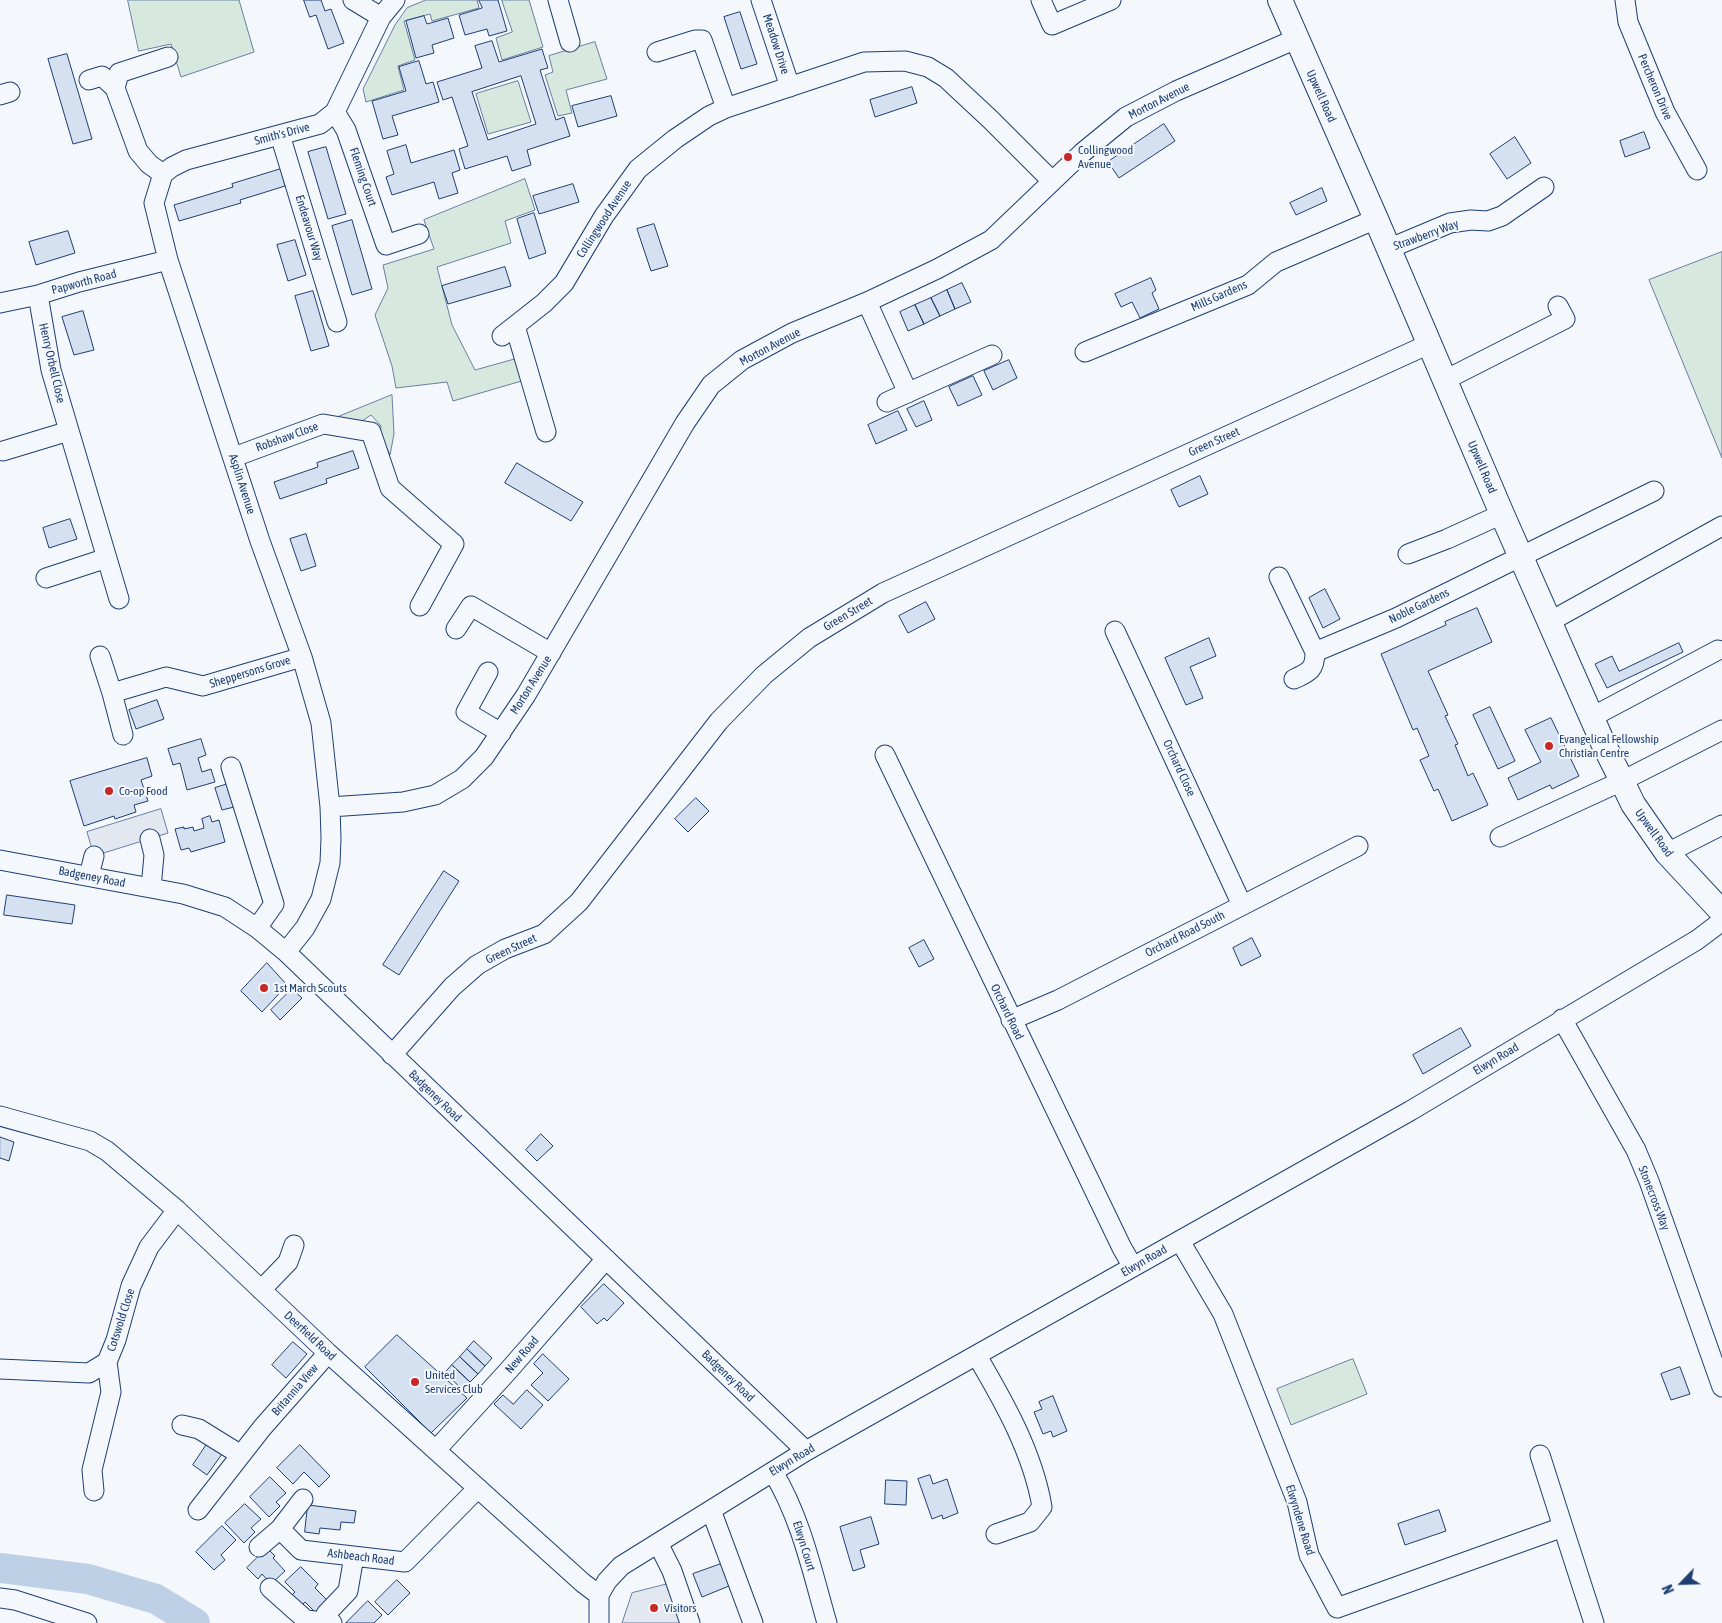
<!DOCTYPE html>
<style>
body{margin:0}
#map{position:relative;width:1722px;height:1623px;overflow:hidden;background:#f4f7fb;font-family:"Asap Condensed",sans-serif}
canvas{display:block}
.north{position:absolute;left:1657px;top:1558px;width:50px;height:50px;-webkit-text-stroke:4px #f4f7fb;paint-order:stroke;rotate:246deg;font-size:14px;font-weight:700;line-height:20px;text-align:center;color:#1d3f73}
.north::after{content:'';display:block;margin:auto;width:18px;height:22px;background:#1d3f73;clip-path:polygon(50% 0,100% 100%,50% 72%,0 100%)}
</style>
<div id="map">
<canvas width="1722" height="1623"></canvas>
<div class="north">N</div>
</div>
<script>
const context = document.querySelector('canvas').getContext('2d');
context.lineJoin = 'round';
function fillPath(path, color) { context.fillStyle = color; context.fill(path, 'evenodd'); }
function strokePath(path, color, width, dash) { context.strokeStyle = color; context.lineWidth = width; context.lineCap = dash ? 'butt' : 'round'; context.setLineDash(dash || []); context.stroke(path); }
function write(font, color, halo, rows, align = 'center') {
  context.font = font + ' "Asap Condensed",sans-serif'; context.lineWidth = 4; context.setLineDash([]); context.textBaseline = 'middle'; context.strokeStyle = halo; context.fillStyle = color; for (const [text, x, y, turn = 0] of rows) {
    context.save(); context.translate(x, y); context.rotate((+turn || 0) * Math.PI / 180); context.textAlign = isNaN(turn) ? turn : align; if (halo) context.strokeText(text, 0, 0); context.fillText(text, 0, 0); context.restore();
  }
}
const green = new Path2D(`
 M128 0H239L254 52 181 77 171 44 139 51Z
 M426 0H477L479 8 432 21 430 14 404 21 415 60 398 66 404 90 366 102 363 89 395 25 407 8Z
 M502 0H529L543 47 502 60 496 38 512 32Z
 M595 42 607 79 566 90 572 113 558 116 545 75 553 72 549 56Z
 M518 81 531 122 488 134 476 94Z
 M525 179 535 210 505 221 511 243 437 267 452 325 475 370 518 358 525 380 453 401 447 382 396 388 392 366 375 315 388 288 383 265 434 249 424 220Z
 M1722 252V458L1649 280Z
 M392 395 394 434 390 455 380 434 381 426 371 415 362 421 335 418Z
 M1353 1359 1367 1394 1291 1425 1277 1389Z`);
const parking = new Path2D(`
 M161 809 168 833 94 856 87 832Z
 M672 1583 685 1623H622L632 1593Z`);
const river = new Path2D(`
 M0 1568 88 1579 156 1599 195 1623`);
const building = new Path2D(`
 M304 0H321L325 11 331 9 344 43 328 49 316 15 310 17Z
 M479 0H498L507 31 489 36 487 29 465 35 459 15 482 8Z
 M740 12 757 64 741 69 724 17Z
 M424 16 427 24 448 18 454 38 432 45 434 53 416 58 406 21Z
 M492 41 499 62 542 49 548 68 540 70 556 120 564 117 570 136 527 150 531 165 512 171 507 156 465 169 459 149 468 146 452 97 443 100 437 82 482 68 475 46ZM521 76 536 124 488 140 472 92Z
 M67 54 92 139 73 144 48 59Z
 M419 61 426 84 433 82 439 102 392 116 398 135 383 139 372 101 406 91 399 67Z
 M912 87 917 103 875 117 870 100Z
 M611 96 617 116 578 127 572 106Z
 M1164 124 1175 141 1119 178 1108 162Z
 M1644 132 1650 148 1625 157 1620 141Z
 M1515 137 1531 163 1507 179 1490 154Z
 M406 145 411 163 454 150 460 170 452 173 458 193 439 199 434 182 392 195 386 177 394 174 387 151Z
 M326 147 346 214 328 219 308 152Z
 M281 169 285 186 240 200 241 203 179 221 174 205 233 187 232 184Z
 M573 184 579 202 539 214 533 196Z
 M1322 188 1327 201 1296 215 1290 203Z
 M534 213 546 253 529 259 517 219Z
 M352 220 372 289 352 295 332 226Z
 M654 224 668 266 651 271 637 229Z
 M68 231 75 253 36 265 29 242Z
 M295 240 306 275 288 281 277 245Z
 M505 267 511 286 448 304 442 286Z
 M1151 278 1156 290 1152 293 1159 309 1140 318 1132 302 1121 307 1115 294Z
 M962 283 971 302 955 309 947 290Z
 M947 290 955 309 940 316 931 298Z
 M313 291 329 346 311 351 295 296Z
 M931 298 940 316 924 324 915 305Z
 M915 305 924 324 908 331 900 312Z
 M83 311 94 350 74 355 62 317Z
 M1009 360 1017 378 993 390 984 371Z
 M973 376 982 395 958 406 949 387Z
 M924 401 932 420 916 427 907 409Z
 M898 411 907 430 876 444 868 425Z
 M353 451 359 468 326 479 327 483 280 499 274 482 318 467 317 463Z
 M517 463 583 502 571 521 505 483Z
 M1200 476 1208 494 1179 507 1171 490Z
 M70 519 77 539 49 548 43 528Z
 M306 534 316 566 301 571 290 539Z
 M1325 589 1340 619 1323 628 1309 598Z
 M926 602 935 619 908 633 899 616Z
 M1477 608 1492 642 1428 671 1448 715 1445 716 1458 744 1455 745 1468 776 1473 773 1488 805 1452 821 1438 789 1434 791 1420 760 1429 756 1417 728 1413 730 1381 654 1446 625 1445 622Z
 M1209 638 1216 656 1190 667 1203 698 1186 705 1165 658Z
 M1679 643 1683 652 1607 688 1595 664 1612 656 1619 671Z
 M157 700 164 719 136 729 129 710Z
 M1490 707 1515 761 1498 769 1473 715Z
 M1551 718 1579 776 1552 789 1550 785 1518 800 1508 778 1541 762 1525 730Z
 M201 739 206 755 198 758 202 772 211 769 215 782 187 790 180 763 173 765 168 749Z
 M147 758 152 776 141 780 148 801 134 805 136 812 115 819 114 816 84 826 70 781Z
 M228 784 234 807 222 810 215 788Z
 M696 798 709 811 688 832 675 819Z
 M210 816 212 822 219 820 225 842 191 852 189 848 181 850 175 829 184 827V829L193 827 194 831 204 828 202 819Z
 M444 871 459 881 399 975 383 965Z
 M7 895 75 905 72 924 4 915Z
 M1252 938 1261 956 1241 966 1233 948Z
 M924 940 934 959 919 967 909 948Z
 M267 963 287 985 262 1012 241 991Z
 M292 989 302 998 280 1020 271 1010Z
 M1461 1028 1471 1046 1423 1074 1413 1055Z
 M541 1134 553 1146 537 1161 526 1150Z
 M0 1137 14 1142 9 1161 0 1158Z
 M604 1284 624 1303 607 1321 604 1318 597 1324 581 1307Z
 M397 1335 467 1398 431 1433 365 1367Z
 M474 1341 492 1358 485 1366 467 1349Z
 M293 1342 307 1354 286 1378 272 1365Z
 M467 1349 485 1366 478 1374 460 1357Z
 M543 1354 569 1379 548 1401 531 1385 543 1373 534 1364Z
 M460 1357 478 1374 470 1382 452 1365Z
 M452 1365 470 1382 463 1390 445 1373Z
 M1680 1367 1690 1394 1671 1400 1661 1374Z
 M527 1390 543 1405 521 1429 494 1404 503 1395 513 1404Z
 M1053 1396 1067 1431 1053 1437 1051 1431 1043 1434 1034 1412 1042 1409 1039 1402Z
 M207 1444 222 1454 207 1475 193 1465Z
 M300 1445 330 1476 319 1487 304 1472 293 1484 277 1468Z
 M930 1475 933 1484 947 1479 958 1513 943 1519 942 1515 932 1519 918 1479Z
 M270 1477 286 1493 276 1502 280 1506 269 1517 250 1497Z
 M886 1480 907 1481 906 1505 885 1504Z
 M245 1504 261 1519 251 1528 255 1532 244 1543 225 1523Z
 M308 1505 356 1511 354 1523 341 1522 340 1530 320 1528 319 1534 305 1532Z
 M1439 1510 1446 1531 1405 1545 1398 1524Z
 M871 1517 879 1544 860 1550 865 1567 853 1571 840 1527Z
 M222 1526 236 1540 221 1555 225 1560 214 1570 196 1552Z
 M267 1548 275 1556 273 1558 285 1571 271 1584 262 1574 258 1579 247 1568Z
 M721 1564 729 1586 702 1597 693 1574Z
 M301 1567 318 1584 315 1588 327 1600 315 1612 305 1602 299 1608 289 1598 295 1592 285 1582Z
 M397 1580 410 1593 388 1615 375 1602Z
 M368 1601 382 1615 374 1623H346Z`);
const minor = new Path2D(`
 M353 0 381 17
 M558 0 570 42
 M761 0 790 87
 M1041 0 1052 25 1111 0
 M1625 0 1628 22 1665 112 1697 170
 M657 52 695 40H702L726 108
 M168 57 119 73 115 88 138 151 149 164 163 174 154 203 168 260 260 541 302 657 321 723 330 807 331 838 330 863 321 899 305 928 286 952
 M89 80 102 76 115 88
 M0 95 10 92
 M335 112 346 130 386 245 419 234
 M280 135 337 322
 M163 174 172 167 186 160 320 124 335 112 381 17 395 0
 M1388 249 1450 223 1471 220 1488 221 1502 216 1544 187
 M38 295 51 370 119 599
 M867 302 908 393
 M0 303 38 295 79 282 168 260
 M515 326 546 432
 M502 336 544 303 564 283 604 216 638 169 675 139 709 116 726 108 864 62 905 61 928 67 946 78 991 120 1052 181
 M1085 352 1248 285 1276 262 1376 219
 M1445 380 1565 319 1558 306
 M887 402 992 355
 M3 451 69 431
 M234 457 323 424 371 432 390 488 454 544 420 606
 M1408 554 1447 539 1502 514
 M1279 577 1315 652C1315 669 1310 672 1294 679
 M46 578 107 558
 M1549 622 1722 526
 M456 629 471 606 551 653
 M1115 631 1242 905
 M1315 652 1396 618 1654 491
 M100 656 112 693 123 735
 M488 672 466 712 501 733
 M112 693 166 677 203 686 302 657
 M1592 717 1718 650
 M885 755 1122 1248 1133 1267
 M231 767 274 904 257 928
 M330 807 403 802 435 795 462 779 484 757 526 695 685 423 711 385 742 360 792 333 867 302 937 269 991 240 1082 153 1126 117 1176 91 1296 39
 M1500 837 1622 781 1722 730
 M150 839 154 855 151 888
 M1667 853 1722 825
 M0 860 183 894 225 907 257 928 286 952 806 1451
 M89 876 94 856
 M1562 1019 1636 1150 1649 1181 1722 1387
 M1011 1020 1058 1000 1358 846
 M392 1055 452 987 477 965 505 949 544 934 579 902 719 721 764 675 809 638 883 593 1429 344
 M0 1116 90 1141 107 1151 177 1210 328 1353 583 1583 599 1595
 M1180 1241 1223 1314 1297 1502 1309 1555 1337 1608 1563 1527 1594 1623
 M261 1290 288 1262 294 1245
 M977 1356C1004 1402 1033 1453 1042 1507L1030 1522 996 1534
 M0 1369 89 1373 107 1362 116 1340 131 1286 149 1247 177 1210
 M182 1425 199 1429 241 1455
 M436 1450 508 1371 606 1259
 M1540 1455 1563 1527
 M773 1472C801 1518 812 1571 827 1623
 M94 1491 92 1470 111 1392 107 1362
 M198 1510 262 1428 328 1353
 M711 1510 753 1623
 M280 1529 301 1550 405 1562 478 1488
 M658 1543 672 1571 690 1623
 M259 1547 280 1529 303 1499
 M270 1588 306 1620 332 1623
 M0 1598 15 1600 87 1623
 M325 1622 326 1614 348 1591 354 1556
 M599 1623V1595L607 1581 621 1566 806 1451 1410 1111 1697 940 1722 921`);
const major = new Path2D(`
 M1280 0 1376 219 1502 514 1603 743 1622 781 1633 804 1667 853 1722 912`);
const markers = [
 [1068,157,5,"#c62828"],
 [1549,746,5,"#c62828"],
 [109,791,5,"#c62828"],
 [264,988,5,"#c62828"],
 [415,1382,5,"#c62828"],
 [654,1608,5,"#c62828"]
];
const streetNames = [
 ["Meadow Drive",776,44,72],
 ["Percheron Drive",1655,87,67],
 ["Upwell Road",1321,96,66],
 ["Morton Avenue",1159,101,-27],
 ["Smith's Drive",282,134,-15],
 ["Fleming Court",363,177,71],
 ["Collingwood Avenue",604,219,-57],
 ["Endeavour Way",309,228,73],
 ["Strawberry Way",1426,235,-20],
 ["Papworth Road",84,282,-15],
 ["Mills Gardens",1219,296,-24],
 ["Morton Avenue",770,347,-28],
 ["Henry Orbell Close",52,363,77],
 ["Robshaw Close",287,437,-20],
 ["Green Street",1214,442,-24],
 ["Upwell Road",1482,467,67],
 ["Asplin Avenue",242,484,72],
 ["Noble Gardens",1419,606,-26],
 ["Green Street",848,614,-31],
 ["Sheppersons Grove",250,672,-17],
 ["Morton Avenue",531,685,-58],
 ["Orchard Close",1179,768,65],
 ["Upwell Road",1654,833,54],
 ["Badgeney Road",92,877,11],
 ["Orchard Road South",1185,934,-27],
 ["Green Street",511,949,-25],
 ["Orchard Road",1007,1012,64],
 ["Elwyn Road",1496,1059,-31],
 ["Badgeney Road",435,1096,44],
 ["Stonecross Way",1654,1198,69],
 ["Elwyn Road",1144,1261,-30],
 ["Cotswold Close",121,1320,-72],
 ["Deerfield Road",310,1336,43],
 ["New Road",522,1355,-49],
 ["Badgeney Road",728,1376,44],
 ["Britannia View",295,1390,-49],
 ["Elwyn Road",792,1460,-31],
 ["Elwyndene Road",1300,1520,73],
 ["Elwyn Court",804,1546,73],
 ["Ashbeach Road",361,1557,7]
];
const poiNames = [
 ["Collingwood",1078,150],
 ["Avenue",1078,164],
 ["Evangelical Fellowship",1559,739],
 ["Christian Centre",1559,753],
 ["Co-op Food",119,791],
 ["1st March Scouts",274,988],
 ["United",425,1375],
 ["Services Club",425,1389],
 ["Visitors",664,1608]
];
fillPath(green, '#d7e8df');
strokePath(green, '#687fa3', 1);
fillPath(parking, '#e3e8f0');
strokePath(parking, '#687fa3', 1);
strokePath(river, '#bed0e5', 30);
fillPath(building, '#d5e0f0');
strokePath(building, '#1d3f73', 1);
strokePath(minor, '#1d3f73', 21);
strokePath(major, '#1d3f73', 26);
strokePath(minor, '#f4f7fb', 19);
strokePath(major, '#f4f7fb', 24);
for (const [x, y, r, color] of markers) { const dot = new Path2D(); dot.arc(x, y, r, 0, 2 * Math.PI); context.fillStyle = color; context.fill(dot); strokePath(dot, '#f4f7fb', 2); }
write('12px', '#1d3f73', '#f4f7fb', streetNames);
write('12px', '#1d3f73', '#f4f7fb', poiNames, 'left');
</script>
